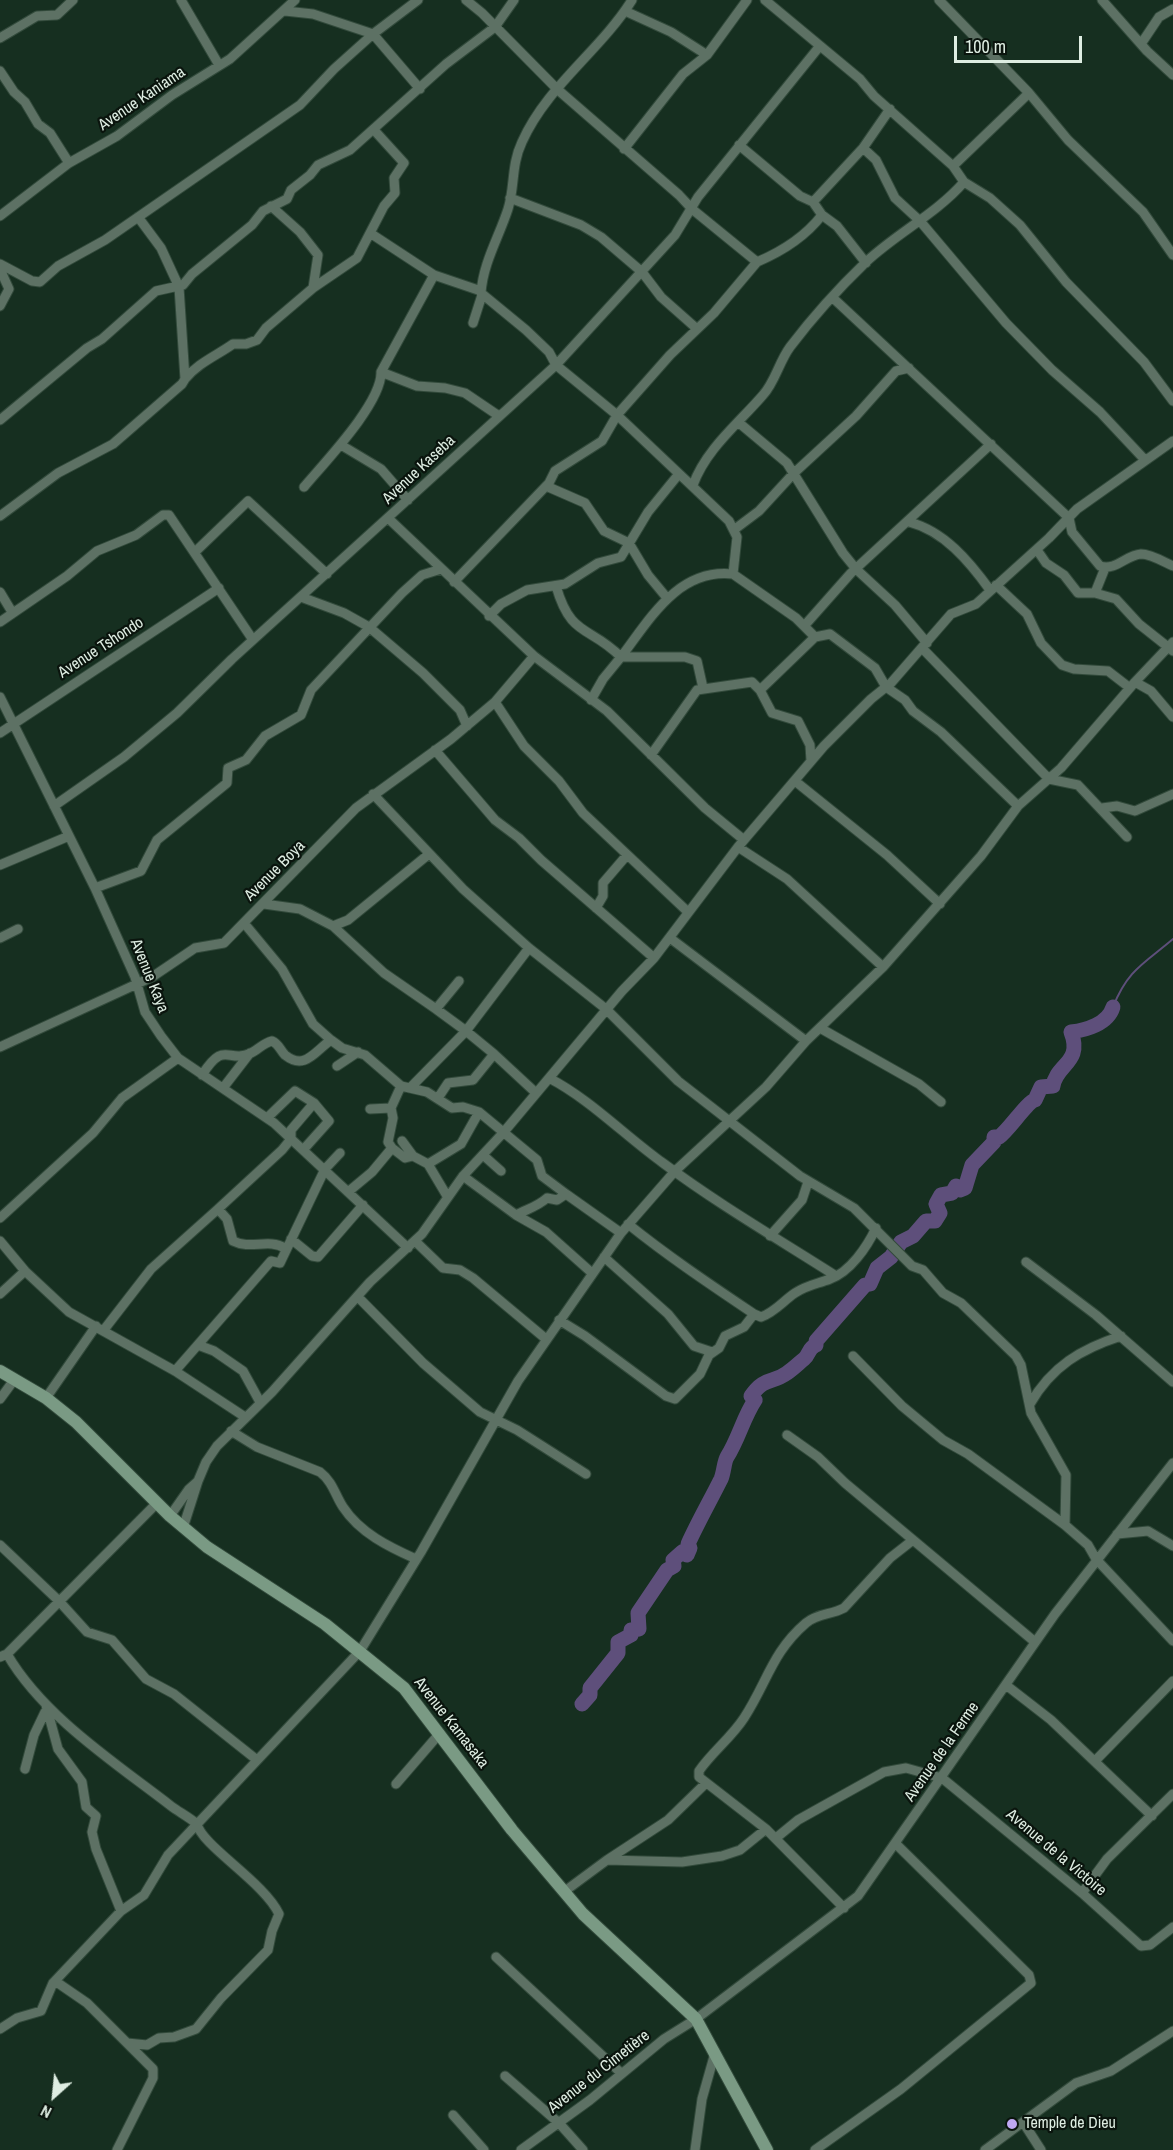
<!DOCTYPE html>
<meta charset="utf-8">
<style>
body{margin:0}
#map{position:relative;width:1173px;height:2150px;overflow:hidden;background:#162f20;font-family:"Archivo Narrow",sans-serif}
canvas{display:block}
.north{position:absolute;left:24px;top:2066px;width:60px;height:60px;-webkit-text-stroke:4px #0a140d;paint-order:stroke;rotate:207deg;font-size:16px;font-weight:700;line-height:24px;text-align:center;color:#deede2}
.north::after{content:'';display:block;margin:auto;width:21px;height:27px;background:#deede2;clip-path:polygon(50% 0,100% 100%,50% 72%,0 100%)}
.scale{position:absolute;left:954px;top:36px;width:128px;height:27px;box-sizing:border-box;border:3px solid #deede2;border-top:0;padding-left:8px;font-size:18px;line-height:21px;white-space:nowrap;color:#deede2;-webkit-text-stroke:4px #0a140d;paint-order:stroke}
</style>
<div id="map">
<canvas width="1173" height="2150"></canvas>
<div class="north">N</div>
<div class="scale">100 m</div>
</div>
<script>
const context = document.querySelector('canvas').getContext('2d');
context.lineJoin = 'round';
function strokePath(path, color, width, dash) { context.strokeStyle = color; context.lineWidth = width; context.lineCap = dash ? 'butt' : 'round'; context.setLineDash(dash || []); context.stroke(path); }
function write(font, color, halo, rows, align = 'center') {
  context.font = font + ' "Archivo Narrow",sans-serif'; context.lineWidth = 4.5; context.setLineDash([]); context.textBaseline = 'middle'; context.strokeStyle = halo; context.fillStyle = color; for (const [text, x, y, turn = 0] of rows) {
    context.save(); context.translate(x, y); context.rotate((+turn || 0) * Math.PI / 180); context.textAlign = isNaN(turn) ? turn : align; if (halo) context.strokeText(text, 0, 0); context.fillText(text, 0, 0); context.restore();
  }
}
const stream = new Path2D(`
 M1113 1007C1128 969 1145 963 1173 939`);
const river = new Path2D(`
 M582 1704 590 1695V1688L618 1653V1642L631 1635V1630L639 1629 638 1613 667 1570 674 1566 673 1560 682 1552 687 1555 690 1548 688 1544C698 1522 710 1501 721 1479 724 1472 724 1462 727 1457 739 1438 743 1418 755 1400L751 1396C765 1376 772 1384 787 1373 793 1369 799 1363 804 1359 810 1354 808 1348 816 1345V1341L865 1285 870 1284 877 1268 891 1257 901 1242 913 1236 926 1221H935L940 1213 936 1204 941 1195 952 1193 956 1186 960 1190 965 1188 972 1165 994 1142V1137H999C1009 1130 1027 1102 1035 1100L1041 1087 1053 1086C1056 1064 1083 1063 1071 1032 1086 1030 1108 1024 1113 1007`);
const street = new Path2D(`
 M181 0 219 65
 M632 0C600 51 547 86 522 142 511 165 515 187 508 209 499 237 483 263 481 293L526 330 549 352 556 365 617 415 729 521 737 537 733 574 796 618 815 637
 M765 0 860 79 874 96 953 166 964 182 990 198 1020 225 1066 282 1144 362 1173 401
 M939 0 1029 93 1068 140 1143 212 1173 255
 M1102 0 1147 51 1173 75
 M285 11 313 14 373 34 420 89
 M625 11 671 32 707 55
 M0 38 37 16 57 15 73 0
 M1141 44 1159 17 1173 9
 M0 71 14 92 25 102 38 124 50 133 69 163
 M739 145 800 196 813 202
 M863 148 876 160 895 198 920 221 1006 323 1052 370 1100 412 1145 460
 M624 149 683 74 707 55 747 0
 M953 166 1029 93
 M510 198 581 225 601 237 642 272 661 297 696 328
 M271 206 300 232 318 255 313 288
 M822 215 837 226 866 263
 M0 216 69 163 117 136 172 95 230 59 295 0
 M370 233 434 275 481 291
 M757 262C783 251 805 237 822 215L813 202 863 148 890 109
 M0 264 32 281 40 282 58 266 105 240 300 105 334 69 373 34 418 0
 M0 269 9 289 0 306
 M833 298 1069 518 1072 532 1100 566C1116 571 1126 555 1141 554 1151 554 1164 562 1173 566
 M473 323 482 295
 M381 372 417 386 445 388 465 393 499 416
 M185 379C198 363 216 356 233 344H246L257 340 266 328 313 288 357 258 384 206 395 193 394 178 404 163 374 130
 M0 420 87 348 102 339 156 291 183 285 192 274 252 225 263 211 287 199 291 190 310 175 318 165 350 150 446 64 495 27 514 0
 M738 422 787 463 843 553 856 569 895 605 927 643
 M341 445 381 469 408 500
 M693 485C706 449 739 423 763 395 775 382 779 362 790 347 812 318 839 288 866 262 897 233 936 214 964 182
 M546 486 585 503 604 531 629 543 648 575 667 598
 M304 487C324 463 382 403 381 372L434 275
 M0 516 58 473 113 444 182 384 185 379 179 287 161 248 138 217
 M389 519 534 656 607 711 705 808 744 840
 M909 522C944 531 969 561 990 590
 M735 529 759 511 793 474 856 416 896 371 909 368
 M1037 550 1046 563 1064 575 1078 593H1095L1116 599 1139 624 1173 651
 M195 552 248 501 327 574
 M454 582 549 483 555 471 602 441 617 415 670 355 714 313 757 262 692 209 679 195 557 89 482 13 466 0
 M996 585 1027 614 1041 643 1062 665 1074 669 1108 671 1130 688
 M556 586C571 638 589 625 621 657 650 619 678 568 733 574
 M0 592 12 612
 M1095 593 1105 568
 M301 597 344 613 369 627 423 673 460 710 467 726
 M489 616 501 604 527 590 565 584 598 563 621 557 648 512 678 475
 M0 622 67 576 97 551 136 535 163 515H169L253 640
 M805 625 851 573 991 444
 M922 648 1049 779 1078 785 1127 837
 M1135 682 1151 691 1173 717
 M760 690 815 637 830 634 875 668 886 687 905 700 913 711 941 732 1018 806
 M0 697 95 888 135 977 145 1012 161 1036 178 1058 274 1123 408 1248
 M591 700 603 679 621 657H685L697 661 703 688
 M495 702 524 746 559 781 583 813 688 912
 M0 733 219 588
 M435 750 495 820 519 838 541 860 654 958
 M651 755 697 690 752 682 760 690 772 713 798 721 810 745 811 761
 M795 781 887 855 940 904
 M373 794 463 889 529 948 606 1009 678 1081 800 1176 854 1208 912 1266 923 1270 943 1293 961 1303 1016 1356 1021 1365 1031 1413 1066 1475 1065 1525 1088 1545 1096 1559 1173 1641
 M54 806 124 757 177 713 232 659 556 365 675 235 698 197 819 47
 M1102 808 1117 806 1135 811 1173 794
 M738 847 787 879 883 967
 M0 865 69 836
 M95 888 141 871 157 840 227 783 228 768 246 760 265 736 301 715 311 690 402 593 422 575 441 569
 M264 904 300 909 333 926 384 973 436 1009 459 981
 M596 908 603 896V883L627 855
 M244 923 282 969 313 1024 331 1040
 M333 926 348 920 429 854
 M0 938 18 929
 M670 938 806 1041
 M436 1009 466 1031 529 948
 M820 1028 919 1084 941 1102
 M0 1047 152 977 195 948 224 943 356 808 451 739 495 702 534 656
 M494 1054 535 1092
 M337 1066 358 1052
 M202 1075C225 1039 227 1064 251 1053 258 1050 263 1043 272 1041 279 1044 280 1050 285 1055 305 1071 315 1051 331 1040L342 1048 365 1055 401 1086 427 1092 452 1108 463 1107 479 1112 537 1160 542 1176 566 1194
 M549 1078C591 1100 624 1135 663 1163 718 1204 778 1239 836 1276
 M223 1088 250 1053
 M410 1088 466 1031 494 1054 473 1080 448 1083 438 1098
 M370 1109 391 1108 401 1086
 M392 1148 405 1158 413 1156 402 1141
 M303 1150 329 1121 314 1103
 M483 1155 501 1171
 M413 1156 428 1164 447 1196
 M428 1164 461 1144 479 1112
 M463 1176 516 1215C527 1209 537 1207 547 1198L557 1200 566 1194 621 1233
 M348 1192 372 1172 392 1148 388 1142 393 1118 391 1108
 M218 1209 282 1150 291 1139V1130L314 1103 295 1091 268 1117
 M516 1215 546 1232 592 1273
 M0 1218 93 1133 122 1098 178 1058
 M628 1224C669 1257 711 1285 754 1314
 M770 1236 802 1200 808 1182
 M291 1239 312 1256 318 1257 363 1205
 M0 1241 25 1271 69 1312 175 1371 245 1417
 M415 1241 443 1268 460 1270 473 1278 546 1339
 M604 1257 668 1314 694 1346 712 1352
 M1026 1262 1096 1315 1173 1382
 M0 1294 25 1271
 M358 1297 423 1363 480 1412 517 1430 586 1474
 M559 1320 585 1336 666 1396 675 1399 700 1374 709 1355 719 1348 725 1336 744 1327 754 1314 761 1317C775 1312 783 1301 795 1293 807 1285 817 1284 830 1279 850 1272 867 1247 876 1228
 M103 1331 151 1269 218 1209 227 1219 233 1241C251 1250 268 1238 285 1248
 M198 1345 214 1351 243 1371 260 1402
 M853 1356 902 1406 943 1440 968 1454 1065 1525
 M175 1371 271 1261 280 1263 325 1169 340 1153
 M46 1398 96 1326
 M0 1399 14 1380
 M1030 1404C1052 1366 1081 1349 1121 1336
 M231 1431 257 1447 320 1472C333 1482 335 1495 343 1507 360 1533 389 1547 416 1559
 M787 1435 818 1457 845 1483 1035 1642
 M170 1516 189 1489 198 1481 206 1462 217 1446 272 1392 370 1282 422 1234 463 1176 503 1133 622 991 654 958 738 847 824 746 871 699 891 683 951 614 976 604 1049 538 1077 509 1173 441
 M183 1528 198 1481
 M1117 1534 1148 1531 1173 1546
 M0 1545 59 1601 87 1632 112 1640 146 1679 174 1694 257 1760
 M7 1654C43 1716 114 1762 171 1806 179 1812 189 1817 197 1824 202 1846 264 1882 279 1914L272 1931 268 1950 221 1998 196 2029 174 2037 159 2038 147 2045 127 2043
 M0 1657 7 1654 157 1503
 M1006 1685 1051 1720 1152 1816
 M46 1705 58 1749 82 1782 86 1807 96 1816 92 1832 96 1849 121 1911
 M1095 1761 1173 1681
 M25 1769 34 1735 45 1712
 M396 1784 440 1733
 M766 1829 699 1777V1771C712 1752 731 1738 744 1718 767 1683 772 1652 806 1623 818 1613 831 1615 844 1608L890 1558 913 1540
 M776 1838 798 1820 884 1772 906 1768 942 1778 1082 1893 1141 1946 1150 1945 1173 1927
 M607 1860 668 1820 706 1783
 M565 1891 607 1860 682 1862 722 1856 740 1850 766 1829 844 1908
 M1082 1893 1107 1859 1173 1794
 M496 1957 621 2073
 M55 1981 87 2003 153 2069V2078L117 2150
 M0 2029 17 2018 41 2011 53 1983 121 1911 144 1895 168 1855 360 1651 421 1552 518 1381 621 1233 675 1171 766 1087 806 1041 883 967 981 856 1018 806 1061 768 1135 682 1173 642
 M505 2076 559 2123 583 2150
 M453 2115 484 2150
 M1023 2122 1041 2150
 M521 2150 590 2100 664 2039 696 2019 858 1896 1055 1614 1173 1463
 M695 2150 702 2099 715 2053
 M815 2150 901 2089 1031 1983 1029 1975 896 1844
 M985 2150 1076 2083 1111 2071 1173 2031`);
const secondary = new Path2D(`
 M0 1371 46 1398 76 1422 170 1516 207 1547 325 1624 404 1688 512 1830 583 1914 696 2019 767 2150`);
const markers = [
 [1012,2124,6,"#c0a8f3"]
];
const streetNames = [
 ["Avenue Kaniama",142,99,-34],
 ["Avenue Kaseba",419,470,-43],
 ["Avenue Tshondo",101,648,-33],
 ["Avenue Boya",275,871,-45],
 ["Avenue Kaya",149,976,68],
 ["Avenue Kamasaka",451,1723,52],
 ["Avenue de la Ferme",942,1752,-55],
 ["Avenue de la Victoire",1056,1853,40],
 ["Avenue du Cimetière",599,2072,-38]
];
const poiNames = [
 ["Temple de Dieu",1024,2124]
];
strokePath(stream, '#5e4f7b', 2);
strokePath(river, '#5e4f7b', 15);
strokePath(street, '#324a3b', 11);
strokePath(secondary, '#324a3b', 14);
strokePath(street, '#5d7164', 9);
strokePath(secondary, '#7a9a84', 12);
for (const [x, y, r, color] of markers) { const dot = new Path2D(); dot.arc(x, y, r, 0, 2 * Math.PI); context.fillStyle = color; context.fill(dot); strokePath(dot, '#0a140d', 2); }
write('16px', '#deede2', '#0a140d', streetNames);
write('16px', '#deede2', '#0a140d', poiNames, 'left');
</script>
